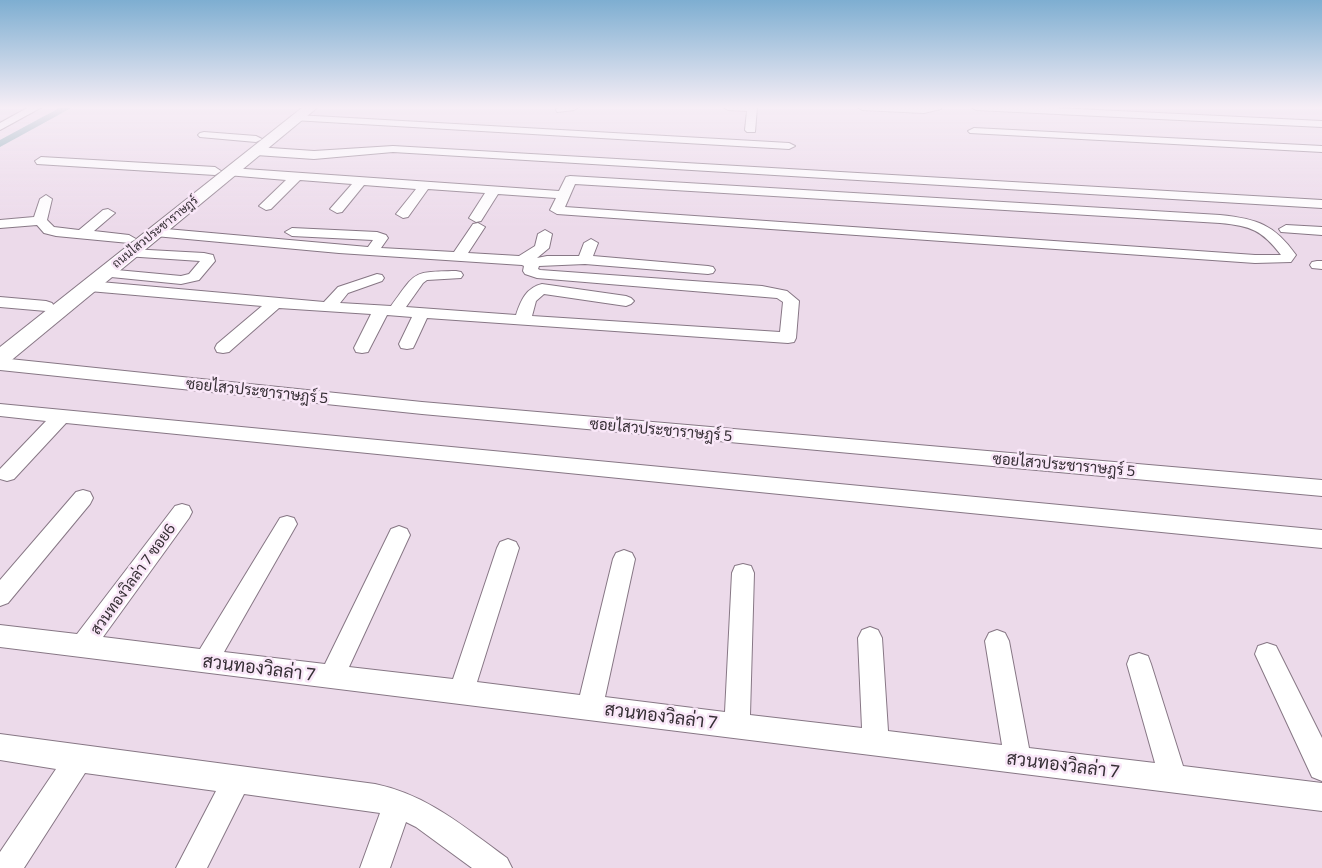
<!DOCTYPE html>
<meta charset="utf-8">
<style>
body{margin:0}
canvas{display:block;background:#ecdaea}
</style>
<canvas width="1322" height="868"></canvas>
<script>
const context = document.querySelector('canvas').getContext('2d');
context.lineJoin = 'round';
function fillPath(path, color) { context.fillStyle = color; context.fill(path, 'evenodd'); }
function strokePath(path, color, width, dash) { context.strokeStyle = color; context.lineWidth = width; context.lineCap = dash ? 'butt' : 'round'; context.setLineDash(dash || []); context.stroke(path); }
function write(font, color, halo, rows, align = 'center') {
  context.font = font + ' Commissioner,Sarabun,sans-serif'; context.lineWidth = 5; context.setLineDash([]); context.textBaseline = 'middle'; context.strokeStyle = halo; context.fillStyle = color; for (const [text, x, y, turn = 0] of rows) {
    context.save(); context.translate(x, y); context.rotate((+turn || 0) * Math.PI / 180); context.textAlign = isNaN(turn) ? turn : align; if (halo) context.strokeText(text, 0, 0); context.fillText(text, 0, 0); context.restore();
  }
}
const canal = new Path2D(`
 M61 107H73L0 147V140Z`);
const minor = new Path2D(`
 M29 107H42L0 130V123Z
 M561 107H579L574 110 557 112 556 110 557 108Z
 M723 107H757L755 132H747L745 130 747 111 728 110Z
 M857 107H942L941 109 924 113 862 110Z
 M971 107H1036L1322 121V127L976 110Z
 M297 115 789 143 795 146 789 149 293 120 292 118 293 116Z
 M974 128 1322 146V152L970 133 968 131Z
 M204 132 256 136 262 139 256 142 200 137 198 135 200 133Z
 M393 146 1322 200V208L393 152 314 159 256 155 250 151 256 147 314 151Z
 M41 157 215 167 221 171 215 175 37 164 35 161Z
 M231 168 559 191 566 177 570 176 1220 215C1257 219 1274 224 1296 255L1291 262 1255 263 557 214 550 210 556 198 498 194 481 221 476 222 469 218 485 193 428 189 408 217 403 218 396 214 416 189 364 185 342 212 337 213 330 209 352 184 300 180 271 209 266 210 259 206 286 180 227 175 225 172 227 169ZM575 184 1220 223C1251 226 1262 230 1281 255H1255L565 207Z
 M46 195 52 199 47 220 54 227 79 230 103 210 108 209 115 213 94 231 129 235 136 239 129 243 56 236 44 233 37 225 0 228V220L34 217 40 199Z
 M478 223 485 227 468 253 519 256 535 246 538 234 545 230 552 234 549 248 537 258 547 256H579L584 243 591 239 598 243 593 256 708 266 713 267 715 270 713 273 708 274 585 264 539 266 538 269 540 270 762 286 787 291 799 301 796 338 794 342 788 343 427 318 415 344 413 348 407 349 401 348 399 344 412 317 387 315 370 348 368 352 362 353 356 352 354 348 371 314 279 308 229 352 223 353 217 352 215 348 217 344 262 306 89 291 84 289 81 286 84 283 89 281 324 302 338 287 377 274 382 275 384 278 382 281 348 293 340 303 391 306C417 271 411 272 456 271L461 272 463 275 461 278 427 280 423 283 406 307 516 315C521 300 526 288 542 284L626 296 631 298 634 301 631 304 626 306 544 294 536 301 532 316 780 332 783 302 777 298 537 278 525 274 523 271 524 266 522 265 339 253 155 236 148 232 155 228 368 247 373 240 292 236 285 232 292 228 377 232 386 235 388 238 381 248 454 252 473 224Z
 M1286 225 1322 227V235L1281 232 1279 229Z
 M130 249 204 253 213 255 215 261 199 280 181 284 101 276 99 273 101 270 106 269 181 276 189 274 200 261 125 256 123 253 125 250Z
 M1317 261H1322V269L1312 268 1310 265 1312 262Z
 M0 297 46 301 52 303 54 306 52 309 46 311 0 307Z
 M0 358 422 402 1322 480V496L422 414 0 370Z
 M0 404 1322 530V548L66 423 14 479 7 481 0 479V469L46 421 0 416Z
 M83 490 90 492 93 498 90 504 8 603 0 606V580L76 492Z
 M182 504 189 506 192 512 189 518 103 637 200 649 280 518 287 516 294 518 297 524 224 652 325 664 391 529 399 526 407 529 410 535 349 667 453 679 497 548 500 542 508 539 516 542 519 548 477 682 580 695 613 559 616 553 624 550 632 553 635 559 605 697 725 712 732 573 735 566 743 564 751 566 754 573 750 715 862 728 858 638 862 630 870 627 878 630 882 638 888 731 1002 745 985 641 989 633 997 630 1005 633 1009 641 1029 748 1155 763 1127 664 1130 656 1139 653 1148 656 1151 664 1183 766 1322 783V811L0 647V625L77 634 175 506Z
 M1267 643 1276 646 1322 738V781L1312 777 1255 654 1258 646Z
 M0 734 375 784C428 795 464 827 507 858L512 868H472L416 827 406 822 390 868H360L380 813 244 794 207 868H176L216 791 85 773 24 868H0V852L56 769 0 760Z`);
const major = new Path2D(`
 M303 107H318L8 363 0 365V347Z`);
const farStreetnames = [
 ["ถนนไสวประชาราษฎร์",155,232,-39]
];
const streetNames = [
 ["ซอยไสวประชาราษฎร์ 5",257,391,6],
 ["ซอยไสวประชาราษฎร์ 5",661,430,5],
 ["ซอยไสวประชาราษฎร์ 5",1064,465,5],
 ["สวนทองวิลล่า 7 ซอย6",133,579,-54]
];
const nearStreetnames = [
 ["สวนทองวิลล่า 7",259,668,7],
 ["สวนทองวิลล่า 7",661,716,7],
 ["สวนทองวิลล่า 7",1063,765,7]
];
fillPath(canal, '#7fa6af');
strokePath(minor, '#877785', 2);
strokePath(major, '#877785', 2);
fillPath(minor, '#fff');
fillPath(major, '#fff');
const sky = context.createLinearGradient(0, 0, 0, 228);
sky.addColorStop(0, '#7eaed1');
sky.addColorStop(0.47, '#f6eef6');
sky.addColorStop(1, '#f6eef600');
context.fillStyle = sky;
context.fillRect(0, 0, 1322, 228);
write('12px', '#352e34', '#f9e7f8', farStreetnames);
write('15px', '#352e34', '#f9e7f8', streetNames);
write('18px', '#352e34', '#f9e7f8', nearStreetnames);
</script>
